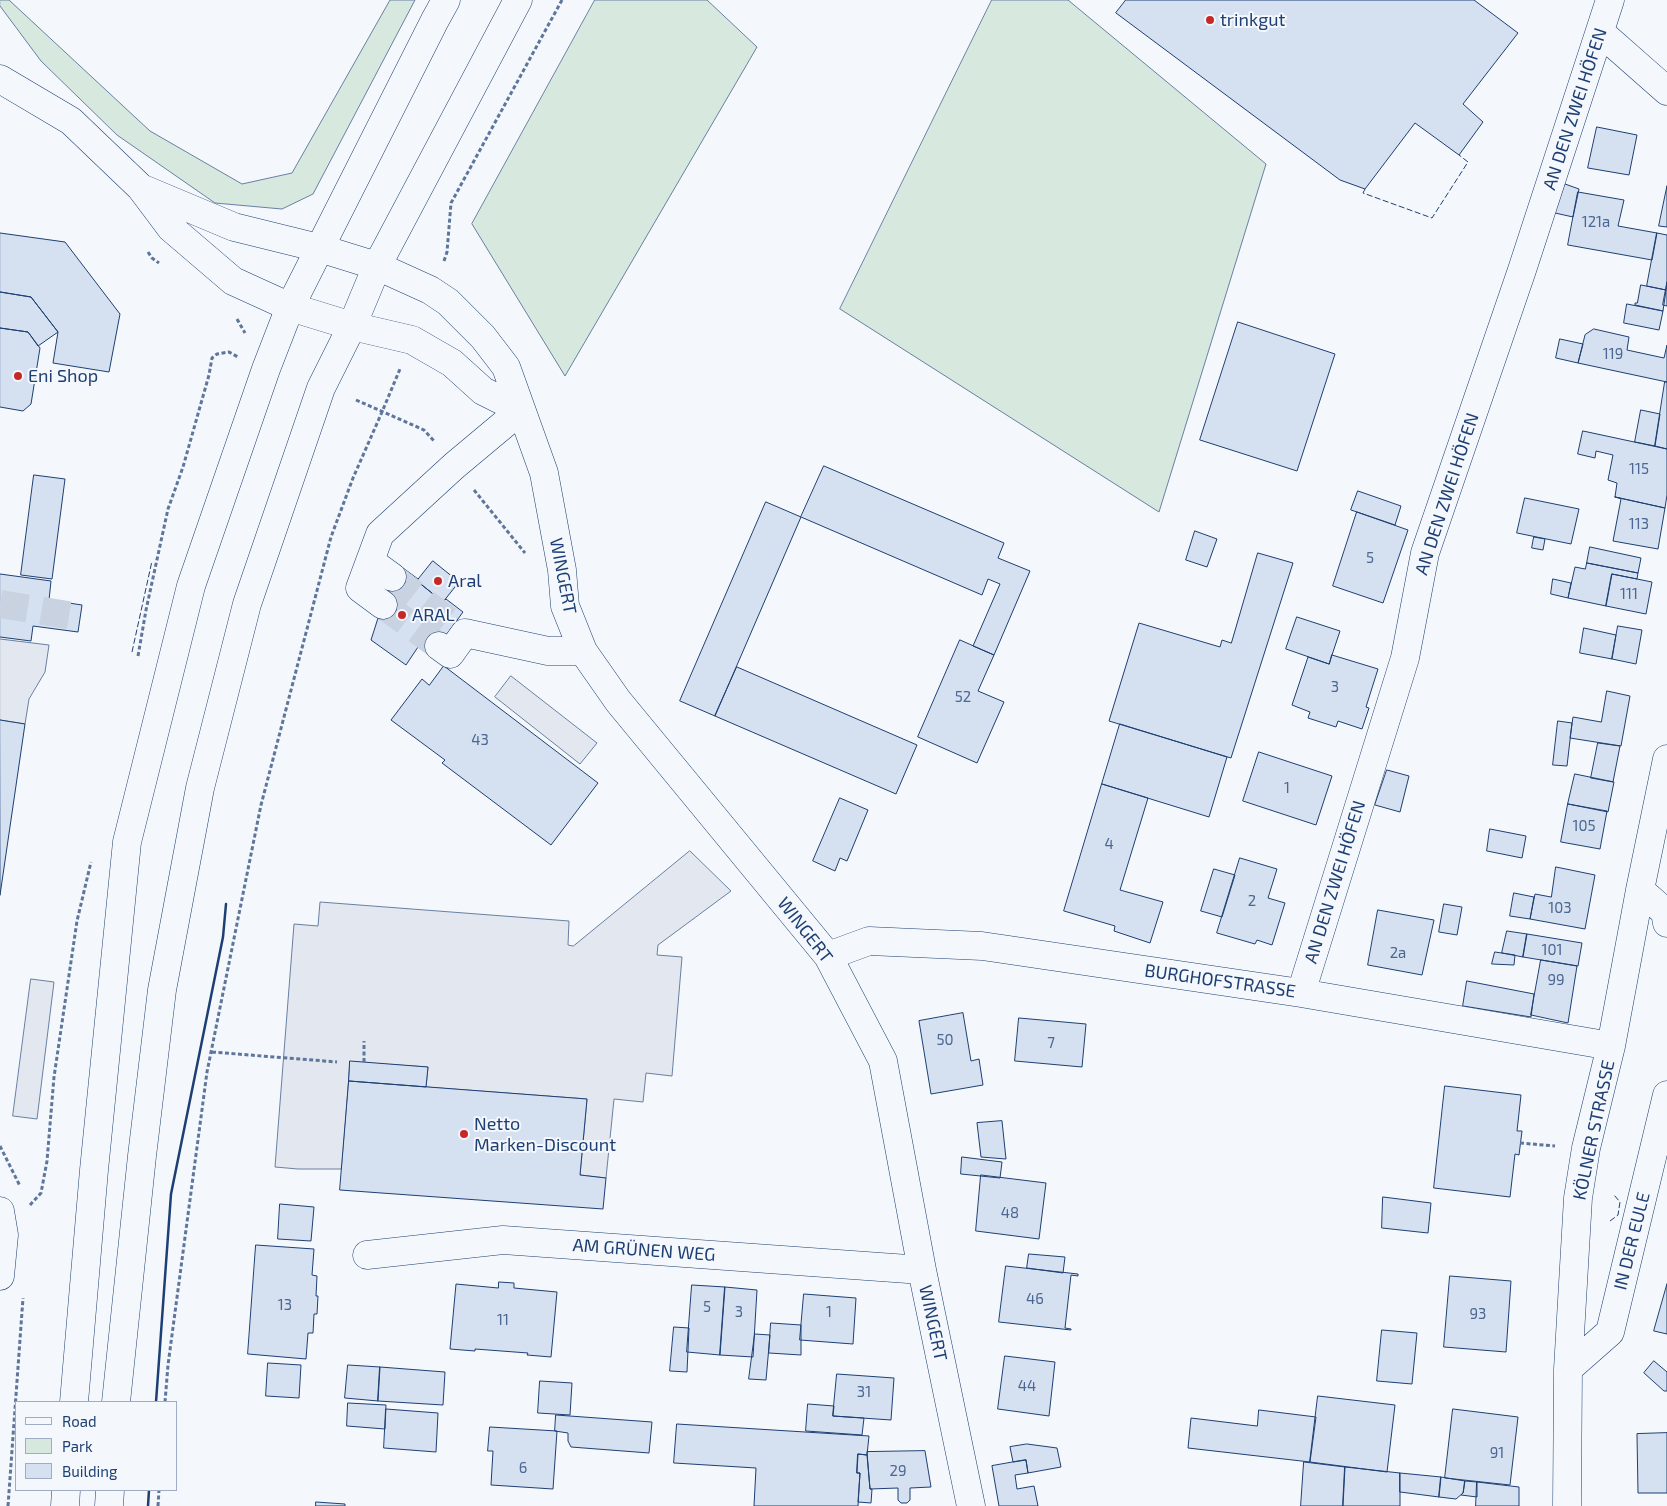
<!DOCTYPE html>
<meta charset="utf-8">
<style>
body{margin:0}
#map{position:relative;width:1667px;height:1506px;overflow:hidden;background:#f4f7fb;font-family:"Exo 2",sans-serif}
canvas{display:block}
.legend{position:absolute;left:15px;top:1401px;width:162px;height:90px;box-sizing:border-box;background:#f4f7fb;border:1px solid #9eadc5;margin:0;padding:6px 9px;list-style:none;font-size:15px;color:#1d3f73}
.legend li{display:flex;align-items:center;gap:10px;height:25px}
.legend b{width:25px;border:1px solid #9eadc5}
</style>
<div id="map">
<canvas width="1667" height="1506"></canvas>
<ul class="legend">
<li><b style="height:6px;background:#f4f7fb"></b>Road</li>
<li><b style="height:14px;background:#d7e8df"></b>Park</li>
<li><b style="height:14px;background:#d5e0f0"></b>Building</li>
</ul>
</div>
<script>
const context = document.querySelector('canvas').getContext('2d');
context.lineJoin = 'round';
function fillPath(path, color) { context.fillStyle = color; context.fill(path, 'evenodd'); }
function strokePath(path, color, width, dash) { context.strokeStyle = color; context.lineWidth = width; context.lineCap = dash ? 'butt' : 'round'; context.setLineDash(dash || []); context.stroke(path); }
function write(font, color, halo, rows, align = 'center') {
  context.font = font + ' "Exo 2",sans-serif'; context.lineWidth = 4; context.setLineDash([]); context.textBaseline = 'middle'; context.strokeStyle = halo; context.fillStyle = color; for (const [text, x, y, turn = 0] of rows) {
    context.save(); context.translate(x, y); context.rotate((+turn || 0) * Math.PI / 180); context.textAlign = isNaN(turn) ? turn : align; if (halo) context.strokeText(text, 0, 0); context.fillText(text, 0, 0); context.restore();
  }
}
const green = new Path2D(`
 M0 0H9L150 131 242 184 292 173 390 0H415L313 194 282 209 215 203 117 135 41 61 0 6Z
 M595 0H707L757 47 565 376 472 224Z
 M992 0H1068L1266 164 1159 512 840 309Z`);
const parking = new Path2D(`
 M0 639 49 645 45 672 29 699 25 724 0 720Z
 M511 676 597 743 580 764 495 697Z
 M690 851 731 891 658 945 657 955 682 957 672 1076 646 1073 643 1102 614 1099 606 1178 580 1175 587 1099 426 1087 428 1067 350 1062 342 1169H298L275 1167 294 924 318 926 320 902 569 921 568 945 573 946Z
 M31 979 54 982 37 1119 13 1116Z`);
const building = new Path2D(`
 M1126 0H1474L1518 33 1463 104 1483 122 1459 155 1415 123 1365 189 1340 180 1116 13Z
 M1597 127 1637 135 1629 175 1588 168Z
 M1565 184 1579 189 1573 217 1555 213Z
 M1667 186V227L1659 226Z
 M1578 192 1624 200 1618 226 1657 233 1652 260 1568 245Z
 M0 233 65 242 120 314 109 372 53 363 58 332 31 297 0 292Z
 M1657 233 1667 235V282L1666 290 1647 286Z
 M1667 282V306L1663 305Z
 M1641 285 1666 290 1663 311 1635 305V303H1637Z
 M0 292 31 297 58 332 38 346 28 332 0 328Z
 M1627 304 1663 311 1659 330 1624 323Z
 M1238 322 1335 354 1297 471 1200 440Z
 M0 328 28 332 40 348 31 404 23 411 0 407Z
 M1594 329 1629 337 1627 350 1664 358 1667 345V382L1578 363 1585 335Z
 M1560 339 1583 344 1578 363 1556 358Z
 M1665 382H1667V449L1655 446Z
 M1641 410 1660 414 1655 446 1635 442Z
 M1583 431 1667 449V495L1665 508 1615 497 1617 483 1608 480 1613 455 1596 451 1595 458 1578 454Z
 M824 466 1004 543 998 558 1030 571 994 655 973 646 1000 584 988 579 982 595 801 517Z
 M34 475 65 479 52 579 21 575Z
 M1358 491 1401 506 1395 525 1351 510Z
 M1615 497 1665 508 1658 549 1613 541 1621 499Z
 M1525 498 1579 509 1571 544 1517 533Z
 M766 502 801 517 715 716 680 701Z
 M1357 512 1408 530 1383 603 1333 586Z
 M1195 531 1217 539 1207 567 1186 560Z
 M1534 537 1545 539 1543 550 1532 548Z
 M1590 547 1641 558 1638 573 1587 563Z
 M1258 553 1293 563 1231 758 1109 721 1139 623 1220 647 1222 640 1231 643Z
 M433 561 459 582 443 602 417 581Z
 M1587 563 1638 573 1637 579 1612 574 1606 606 1568 598 1575 567 1585 569Z
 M399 565 418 579 417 581 443 602 446 599 463 612 431 656 418 647 406 665 371 640 394 568Z
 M0 574 51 581 49 600 82 605 78 632 33 626 31 641 0 637Z
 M1612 574 1652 582 1646 614 1606 606Z
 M1553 579 1571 583 1568 598 1551 594Z
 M1297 617 1340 631 1329 664 1286 649Z
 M1618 626 1642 630 1636 664 1612 659Z
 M1584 628 1616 635 1612 659 1580 653Z
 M960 640 994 655 978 691 1004 702 977 763 918 737Z
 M1332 655 1378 669 1366 707 1369 708 1362 729 1338 721 1336 727 1308 718 1310 712 1292 705 1308 657 1329 664Z
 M444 666 598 783 551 845 442 763 445 760 391 720 422 679 429 685Z
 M737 667 917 745 896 794 715 716Z
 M1607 691 1630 696 1621 746 1570 738 1573 717 1601 722Z
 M0 720 25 724 0 895Z
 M1558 721 1572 723 1567 766 1553 765Z
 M1120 724 1227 757 1209 817 1102 784Z
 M1598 743 1620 746 1613 782 1591 778Z
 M1259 752 1332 776 1316 825 1243 801Z
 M1387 770 1409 776 1400 812 1375 805Z
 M1575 774 1614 782 1608 812 1568 804Z
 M1102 784 1148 798 1120 890 1163 902 1150 943 1114 931 1115 926 1064 911Z
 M840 798 868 810 847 861 840 858 835 871 813 861Z
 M1568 804 1607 811 1600 849 1561 842Z
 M1490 829 1526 836 1522 858 1487 851Z
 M1240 858 1277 869 1268 898 1285 903 1272 945 1257 940 1255 944 1217 933Z
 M1556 867 1595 875 1585 929 1530 919 1535 894 1551 897Z
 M1214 869 1235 875 1222 917 1201 911Z
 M1514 893 1534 897 1530 919 1510 916Z
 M1444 904 1462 907 1457 935 1439 932Z
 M1378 910 1434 920 1422 975 1368 965Z
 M1507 931 1527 934 1523 957 1502 953Z
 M1527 934 1582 943 1578 966 1523 957Z
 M1495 952 1515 955 1514 965 1492 964Z
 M1541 960 1577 966 1568 1023 1531 1015Z
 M1467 981 1534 994 1531 1017 1463 1006Z
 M963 1013 971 1061 979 1059 983 1085 931 1094 919 1021Z
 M1019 1018 1086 1024 1082 1067 1015 1061Z
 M350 1061 428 1067 426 1087 349 1081Z
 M349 1081 587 1099 580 1175 606 1178 603 1209 340 1190Z
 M1445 1086 1521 1095 1517 1131H1522L1519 1155 1515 1154 1510 1197 1434 1188Z
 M1002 1121 1006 1159 981 1157 977 1123Z
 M962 1157 1002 1162 1000 1178 961 1174Z
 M981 1175 1046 1183 1039 1239 976 1231Z
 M1383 1197 1431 1203 1428 1233 1382 1228Z
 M280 1204 314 1207 311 1241 278 1239Z
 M256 1245 314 1249 312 1275 317 1276 316 1296H318L317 1314H314L313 1333H308L306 1359 248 1354Z
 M1029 1254 1065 1257 1063 1273 1027 1268Z
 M1006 1266 1078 1274V1276L1071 1275 1065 1328 1071 1329V1330L999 1322Z
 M1450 1276 1511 1281 1506 1352 1444 1347Z
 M499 1282 514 1283V1288L557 1292 551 1357 527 1355 528 1353 475 1349V1351L450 1349 456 1284 498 1288Z
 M1667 1284V1334L1654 1331Z
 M692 1285 725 1287 720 1355 687 1352Z
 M725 1287 757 1290 753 1357 720 1355Z
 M804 1294 856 1298 853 1344 800 1340Z
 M771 1323 801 1325V1355L769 1353Z
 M674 1327 689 1328 687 1372 670 1371Z
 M1382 1330 1417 1333 1412 1384 1377 1381Z
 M755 1334 770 1335 766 1380 749 1379Z
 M1005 1356 1055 1362 1049 1416 998 1409Z
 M1654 1361 1667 1372V1391H1664L1644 1373Z
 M268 1363 301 1365 299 1398 266 1396Z
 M348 1365 380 1367 378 1401 345 1398Z
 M380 1367 445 1372 443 1405 378 1401Z
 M837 1374 894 1378 891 1420 833 1416Z
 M540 1381 572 1383 570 1415 538 1413Z
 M1318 1396 1395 1405 1387 1472 1310 1462Z
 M348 1403 386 1405 385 1429 347 1426Z
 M808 1404 834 1406 833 1416 864 1418 862 1435 806 1431Z
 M386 1409 438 1413 436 1452 384 1448Z
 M1453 1409 1518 1417 1510 1485 1445 1478Z
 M1259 1410 1316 1417 1310 1462 1188 1448 1191 1418 1257 1426Z
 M556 1415 652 1422 649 1453 571 1447 568 1441V1433L555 1431Z
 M677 1424 869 1436 867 1455 858 1454 857 1473H860L858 1506H754L756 1468 674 1463Z
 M490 1427 557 1431 553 1489 491 1485 493 1451H488Z
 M1667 1433V1493H1638L1637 1434Z
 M1027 1444 1057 1448 1061 1467 1028 1473 1026 1460 1013 1462 1010 1447Z
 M925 1451 931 1487 910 1488V1500L907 1503H901L898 1500V1488L870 1489 867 1452Z
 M858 1454 867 1455 870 1489H872L871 1503 858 1502 860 1473H857Z
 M1026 1460 1028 1473 1015 1475 1017 1489 1034 1486 1038 1506H999L992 1466Z
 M1304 1462 1345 1467 1343 1506H1301Z
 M1345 1467 1400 1473V1506H1343Z
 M1400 1473 1441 1477 1439 1497 1400 1492Z
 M1441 1477 1465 1481 1463 1493 1456 1499 1439 1497Z
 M1465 1481 1477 1482V1497L1461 1495 1463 1493Z
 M1477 1482 1519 1487V1506H1476Z
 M316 1502 345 1504V1506H316Z`);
const minorTunnel = new Path2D(`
 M392 577 454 625
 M0 604 80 617
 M383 605 439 646`);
const path = new Path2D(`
 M148 252 152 258 159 263
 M444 261 447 252 451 203 562 0
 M237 319 245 333
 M356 400 424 430 435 442
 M474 490 525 553
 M138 656 146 610 168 509 183 467 209 375 212 358 217 354 229 352 238 357
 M212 1052 337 1062
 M364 1062V1041
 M1520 1143 1555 1146
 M0 1146 20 1186
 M30 1205 41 1193 47 1161 54 1077 77 921 91 862
 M165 1402 168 1365 207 1072 261 805 331 537 353 478 382 412 400 369
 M8 1506 23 1298
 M158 1506 159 1490`);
const minor = new Path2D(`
 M1600 32 1667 91
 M0 79 71 121 141 188 171 228 233 281 290 307 352 326 412 340 452 363 483 391 521 410
 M141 188 234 227 319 248 377 266 430 290 448 302 483 337 506 367 544 473 562 570 565 606 583 651 618 701 828 956 883 1061 922 1270 971 1506
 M370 561 392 577
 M383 605 360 588 380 534 454 466 521 410
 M439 646 450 654 465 633 548 651H583
 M1640 890 1665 912 1667 923
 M828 956 869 941 982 946 1301 993 1611 1046
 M1301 993 1405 658 1425 553 1522 270 1610 0
 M0 1211 4 1235 0 1276
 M367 1255 503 1240 922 1270
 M1568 1369 1610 1332 1667 1095
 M1567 1506 1568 1369 1578 1198 1586 1148 1611 1046 1640 890 1667 759`);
const major = new Path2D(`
 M74 1402 94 1170 127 842 191 586 266 369 290 307 435 20 446 0
 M116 1402 142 1156 162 990 200 788 247 604 321 388 352 326 377 266 518 0
 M65 1506 66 1490
 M109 1506 110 1490`);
const fence = new Path2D(`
 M1365 189 1363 193 1432 218 1468 162 1459 155
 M132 652 152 561
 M1610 1221 1618 1215 1620 1202 1614 1195`);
const wall = new Path2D(`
 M156 1402 171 1194 223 937 226 904
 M148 1506 149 1490`);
const markers = [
 [1210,20,5,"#c62828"],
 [18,376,5,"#c62828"],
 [438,581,5,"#c62828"],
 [402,615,5,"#c62828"],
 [464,1134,5,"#c62828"]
];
const numberNames = [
 ["121a",1596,222],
 ["119",1613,354],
 ["115",1639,469],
 ["113",1639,524],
 ["5",1370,558],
 ["111",1629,594],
 ["3",1335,687],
 ["52",963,697],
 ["43",480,740],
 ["1",1287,788],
 ["105",1584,826],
 ["4",1109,844],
 ["2",1252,901],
 ["103",1560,908],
 ["101",1552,950],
 ["2a",1398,953],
 ["99",1556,980],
 ["50",945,1040],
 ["7",1051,1043],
 ["48",1010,1213],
 ["46",1035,1299],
 ["13",285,1305],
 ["5",707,1307],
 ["3",739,1312],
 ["1",829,1312],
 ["93",1478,1314],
 ["11",503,1320],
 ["44",1027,1386],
 ["31",864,1392],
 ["91",1497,1453],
 ["6",523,1468],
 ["29",898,1471]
];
const poiNames = [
 ["trinkgut",1220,20],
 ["Eni Shop",28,376],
 ["Aral",448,581],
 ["ARAL",412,615],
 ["Netto",474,1124],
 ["Marken-Discount",474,1145]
];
const streetNames = [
 ["AN DEN ZWEI HÖFEN",1575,109,-72],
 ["AN DEN ZWEI HÖFEN",1447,494,-72],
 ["WINGERT",563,576,79],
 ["AN DEN ZWEI HÖFEN",1335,882,-73],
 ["WINGERT",805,930,52],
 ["BURGHOFSTRASSE",1220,981,8],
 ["KÖLNER STRASSE",1594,1130,-78],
 ["IN DER EULE",1632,1241,-76],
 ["AM GRÜNEN WEG",644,1250,4],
 ["WINGERT",933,1323,78]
];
fillPath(green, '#d7e8df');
strokePath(green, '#687fa3', 1);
fillPath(parking, '#e3e8f0');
strokePath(parking, '#687fa3', 1);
fillPath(building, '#d5e0f0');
strokePath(building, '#1d3f73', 1);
strokePath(minorTunnel, '#c9d2e0', 28, [28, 14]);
strokePath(minor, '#1d3f73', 29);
strokePath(major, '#1d3f73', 29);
strokePath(path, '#5e769c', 3, [4, 2.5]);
strokePath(minor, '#f4f7fb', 28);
strokePath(major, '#f4f7fb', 28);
strokePath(fence, '#1d3f73', 1, [6, 2.5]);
strokePath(wall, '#1d3f73', 2.5);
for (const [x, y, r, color] of markers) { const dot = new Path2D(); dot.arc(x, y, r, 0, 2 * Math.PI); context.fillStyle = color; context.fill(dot); strokePath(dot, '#f4f7fb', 2); }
write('15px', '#4b6792', null, numberNames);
write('18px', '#1d3f73', '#f4f7fb', poiNames, 'left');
write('18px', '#1d3f73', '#f4f7fb', streetNames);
</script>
